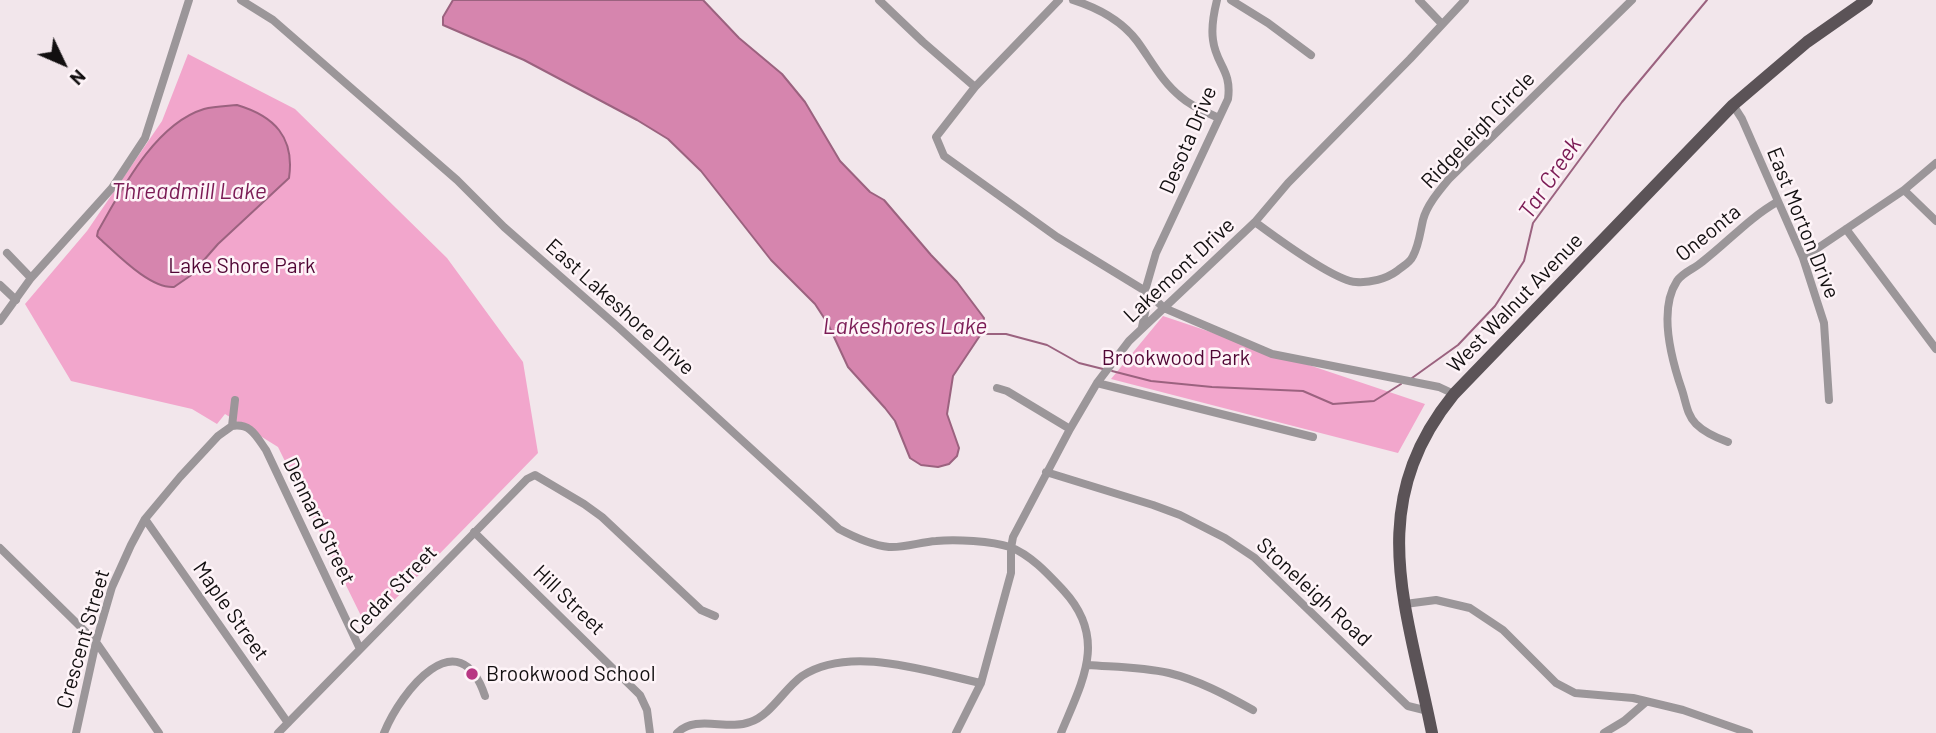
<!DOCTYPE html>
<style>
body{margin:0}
#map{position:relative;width:1936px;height:733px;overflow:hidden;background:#f2e6eb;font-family:Barlow,sans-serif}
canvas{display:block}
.north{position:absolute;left:28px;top:28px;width:70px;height:70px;-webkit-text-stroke:5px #fef4f8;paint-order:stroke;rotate:134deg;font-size:19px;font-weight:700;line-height:28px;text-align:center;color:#120f10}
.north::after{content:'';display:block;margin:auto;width:24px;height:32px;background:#120f10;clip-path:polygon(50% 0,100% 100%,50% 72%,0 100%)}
</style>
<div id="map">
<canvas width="1936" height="733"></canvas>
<div class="north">N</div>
</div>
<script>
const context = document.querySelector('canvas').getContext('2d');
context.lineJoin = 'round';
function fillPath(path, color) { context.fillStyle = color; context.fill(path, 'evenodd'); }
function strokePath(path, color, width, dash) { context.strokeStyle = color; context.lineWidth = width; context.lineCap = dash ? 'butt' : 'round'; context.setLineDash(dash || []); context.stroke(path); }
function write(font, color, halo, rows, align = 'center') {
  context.font = font + ' Barlow,sans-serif'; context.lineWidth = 5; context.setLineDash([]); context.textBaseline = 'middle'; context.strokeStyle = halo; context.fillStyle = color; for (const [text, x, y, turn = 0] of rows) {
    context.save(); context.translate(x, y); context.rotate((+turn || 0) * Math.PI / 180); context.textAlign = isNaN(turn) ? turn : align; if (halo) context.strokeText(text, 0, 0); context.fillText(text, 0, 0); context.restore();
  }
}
const green = new Path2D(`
 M188 54 295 109 447 258 523 362 538 453 367 628 278 447 225 414 217 424 192 409 71 381 25 304 87 231 162 121Z
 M1163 316 1425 404 1398 453 1111 379Z`);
const water = new Path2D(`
 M453 0H703L739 38 782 74 805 102 840 161 870 192 884 200 931 255 957 282 984 318 981 334 953 376 947 414 959 448 957 456 949 464 938 467 921 465 910 458 895 421 885 408 848 367 828 324 815 304 771 260 701 171 668 139 637 120 524 60 443 25V17Z
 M237 105C274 116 295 137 289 178L218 244 190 276 174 287C150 289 117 254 100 239L97 236 98 231C122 189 155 124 204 109 214 106 227 106 237 105Z`);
const stream = new Path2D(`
 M981 334H1006L1047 345 1079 363 1103 369
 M1112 371 1151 381 1212 387 1303 391 1333 404 1374 401 1401 384
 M1412 378 1458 345 1495 306 1524 261 1533 223 1622 102 1707 0`);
const minor = new Path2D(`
 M241 0 273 20 457 180 504 227 618 327 839 529C854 537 871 545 889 547 904 548 921 542 936 541 955 539 992 541 1010 547 1031 555 1049 575 1064 591 1108 639 1082 682 1061 733
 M879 0 923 42 975 87
 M1059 0 975 87 936 137 944 156 1057 237 1147 292 1164 308 1272 354 1439 387 1454 394
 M1073 0C1098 8 1121 20 1137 41 1151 60 1162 82 1181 97 1192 107 1206 112 1219 118
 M1231 0 1268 23 1311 55
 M1419 0 1442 24
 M1733 105 1742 119 1803 258 1824 323 1829 400
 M1904 190 1936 163
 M1255 222C1274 236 1334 281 1356 282 1370 283 1386 279 1397 271 1403 266 1410 263 1413 256 1419 245 1420 233 1423 220 1427 205 1439 191 1449 179L1632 0
 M1846 229 1936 349
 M7 253 31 278
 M1803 258 1904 190 1936 221
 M0 285 16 300
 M0 321 31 278 112 188 145 138 189 0
 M1142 327 1146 308 1145 291 1156 253 1228 99C1232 70 1216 65 1213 40 1211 27 1214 12 1217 0
 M1097 383 1313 437
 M997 388 1007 391 1070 429
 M232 426C251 423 256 436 266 450L360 649
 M232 426 235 400
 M1728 442C1717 438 1705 433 1696 424 1687 415 1686 402 1682 390 1672 361 1658 310 1677 281 1683 272 1694 269 1702 262 1728 242 1749 218 1777 202
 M1046 472 1153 505 1180 515 1225 538 1255 558 1408 706 1428 711
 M145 519 288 723
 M474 532 640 695 647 710 650 733
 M0 548 96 642 159 733
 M1405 604 1436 600 1470 608 1503 630 1556 683 1575 693 1633 698 1683 710 1749 733
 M1088 665C1114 667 1142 667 1169 673 1198 680 1226 695 1253 710
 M76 733 96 642 112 587 131 545 145 519 180 477 218 436 232 426
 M278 733 527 479 535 475 584 504 602 517 701 610 715 616
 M384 733C401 691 459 618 485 696
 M677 733C696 714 727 731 750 722 771 715 784 689 802 676 850 644 929 672 981 683
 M956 733 981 683 1011 573V548L1013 537 1070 429 1097 383 1129 341 1255 222 1288 183 1410 59 1465 0
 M1604 733 1624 721 1646 702`);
const primary = new Path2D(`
 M1432 733C1407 607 1363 506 1454 394L1733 105 1807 42 1867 0`);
const markers = [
 [472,674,7,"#b83783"]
];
const streetNames = [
 ["Ridgeleigh Circle",1478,130,-46],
 ["Desota Drive",1188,140,-67],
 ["East Morton Drive",1803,223,68],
 ["Oneonta",1708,233,-39],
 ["Lakemont Drive",1179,270,-43],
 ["West Walnut Avenue",1515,303,-46],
 ["East Lakeshore Drive",620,307,42],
 ["Dennard Street",319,521,64],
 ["Cedar Street",393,590,-46],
 ["Stoneleigh Road",1314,592,43],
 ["Hill Street",569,600,44],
 ["Maple Street",231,611,55],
 ["Crescent Street",83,639,-74]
];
const parkNames = [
 ["Lake Shore Park",242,266],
 ["Brookwood Park",1176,358]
];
const poiNames = [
 ["Brookwood School",486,674]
];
const waterNames = [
 ["Tar Creek",1550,178,-56],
 ["Threadmill Lake",189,191],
 ["Lakeshores Lake",905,326]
];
fillPath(green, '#f2a6cc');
fillPath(water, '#d685ae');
strokePath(water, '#9b627f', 2);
strokePath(stream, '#9b627f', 2);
strokePath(minor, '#9b9699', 8);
strokePath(primary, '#5b5357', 12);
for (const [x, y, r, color] of markers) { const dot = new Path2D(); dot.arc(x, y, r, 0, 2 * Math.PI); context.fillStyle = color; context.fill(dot); strokePath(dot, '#fef4f8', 2.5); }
write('21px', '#120f10', '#fef4f8', streetNames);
write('21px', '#510735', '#fef4f8', parkNames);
write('21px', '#120f10', '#fef4f8', poiNames, 'left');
write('italic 23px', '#7b1b55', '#fef4f8', waterNames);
</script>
